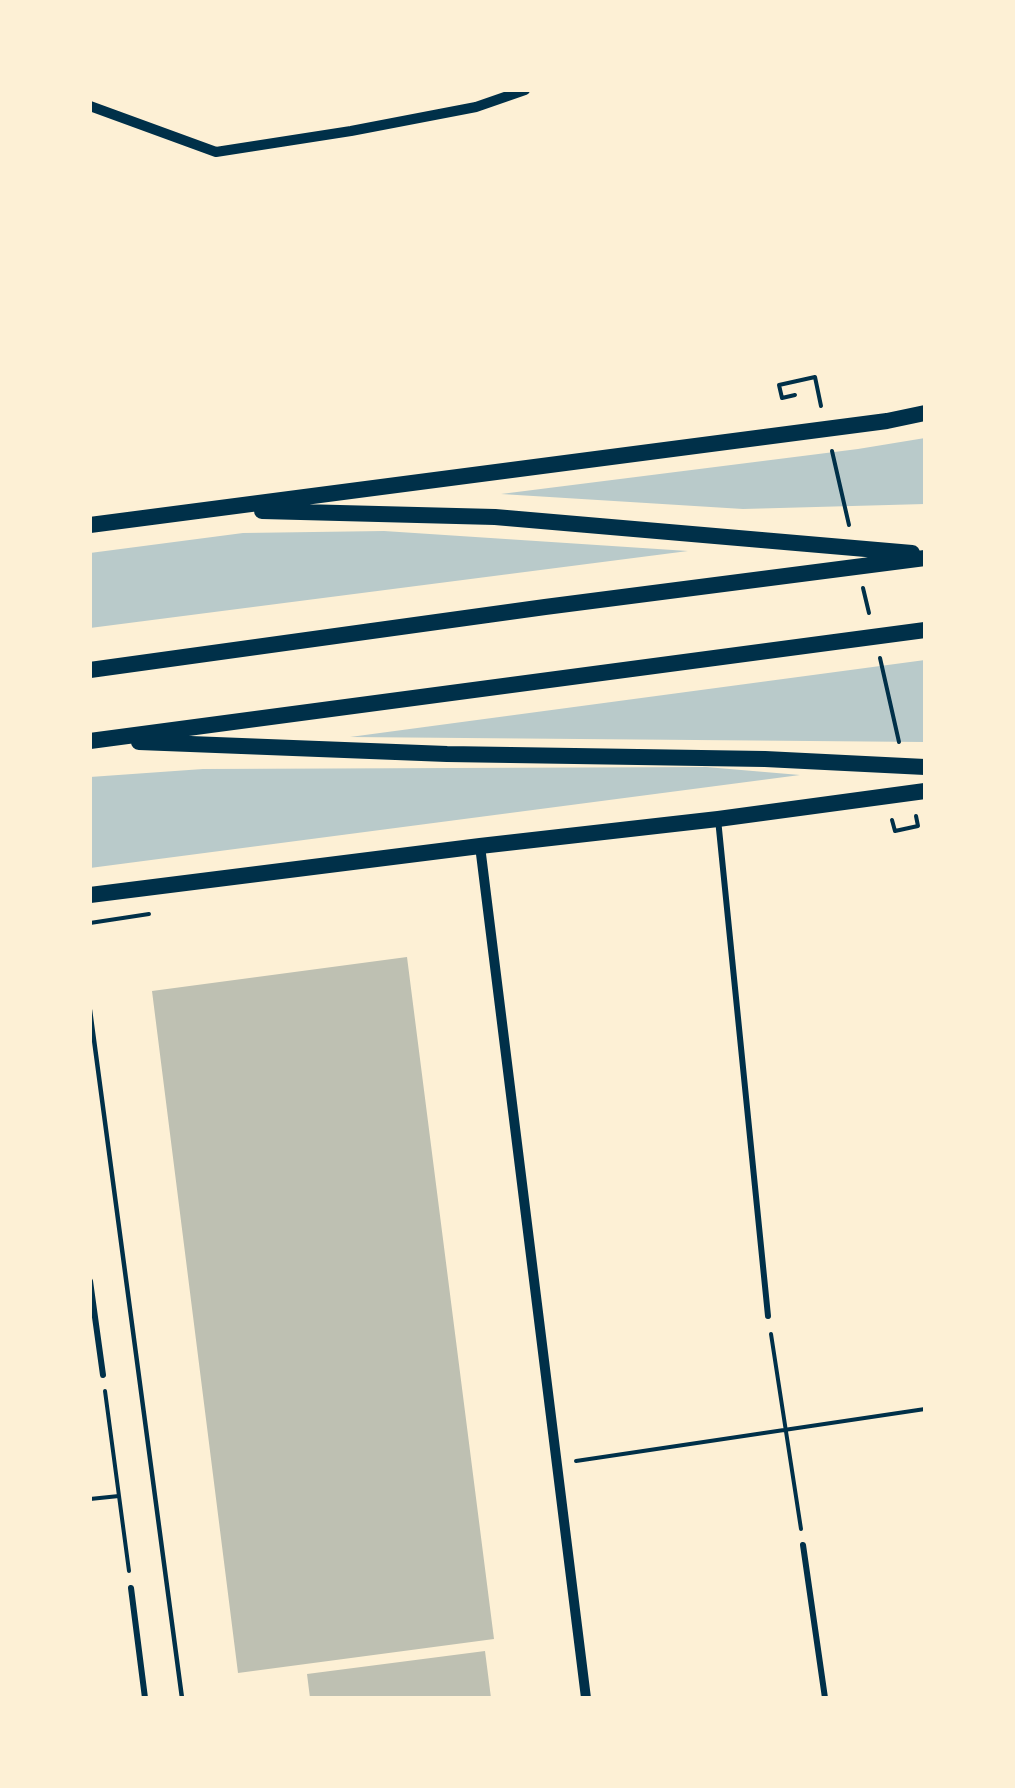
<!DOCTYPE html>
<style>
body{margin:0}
#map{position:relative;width:1015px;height:1788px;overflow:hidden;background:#fdf0d5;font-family:"Titillium Web",sans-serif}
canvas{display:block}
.frame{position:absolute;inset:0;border:92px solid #fdf0d5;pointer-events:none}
</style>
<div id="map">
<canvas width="1015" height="1788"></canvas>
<div class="frame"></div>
</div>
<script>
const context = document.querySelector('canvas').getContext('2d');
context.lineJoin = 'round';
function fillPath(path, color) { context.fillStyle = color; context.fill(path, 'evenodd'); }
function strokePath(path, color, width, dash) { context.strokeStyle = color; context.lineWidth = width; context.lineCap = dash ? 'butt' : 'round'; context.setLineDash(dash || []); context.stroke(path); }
const green = new Path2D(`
 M925 438V504L743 509 501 494 858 449Z
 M384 531 688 551 90 628V553L243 533Z
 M925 660V742L350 737Z
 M706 767 800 775 90 868V777L203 769Z`);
const building = new Path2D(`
 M407 957 494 1639 238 1673 152 991Z
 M485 1651 491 1698H310L307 1674Z`);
const path = new Path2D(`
 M795 395 782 398 779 385 815 377 821 406
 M832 451 849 525
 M863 588 869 613
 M880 658 899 742
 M892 820 895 831 918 826 916 816
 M90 923 149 914
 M771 1334 801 1529
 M105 1391 129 1571
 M576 1461 925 1409
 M90 1499 119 1496`);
const service = new Path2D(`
 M90 1010 182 1698`);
const minor = new Path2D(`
 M718 819 768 1316
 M90 1281 103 1375
 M803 1545 825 1698
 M131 1588 145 1698`);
const tertiary = new Path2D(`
 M90 106 216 152 351 131 476 107 525 90
 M480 846 586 1698`);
const trunk = new Path2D(`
 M262 511 495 517 912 553
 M90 525 887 421 925 413
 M90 670 545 607 925 558
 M90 741 925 630
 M139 742 447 754 765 759 925 767
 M90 895 480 846 718 819 925 791`);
fillPath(green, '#b9caca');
fillPath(building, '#bec0b2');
strokePath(path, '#003049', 4);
strokePath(service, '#003049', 4.5);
strokePath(minor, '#003049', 6);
strokePath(tertiary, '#003049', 10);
strokePath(trunk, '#003049', 16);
</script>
